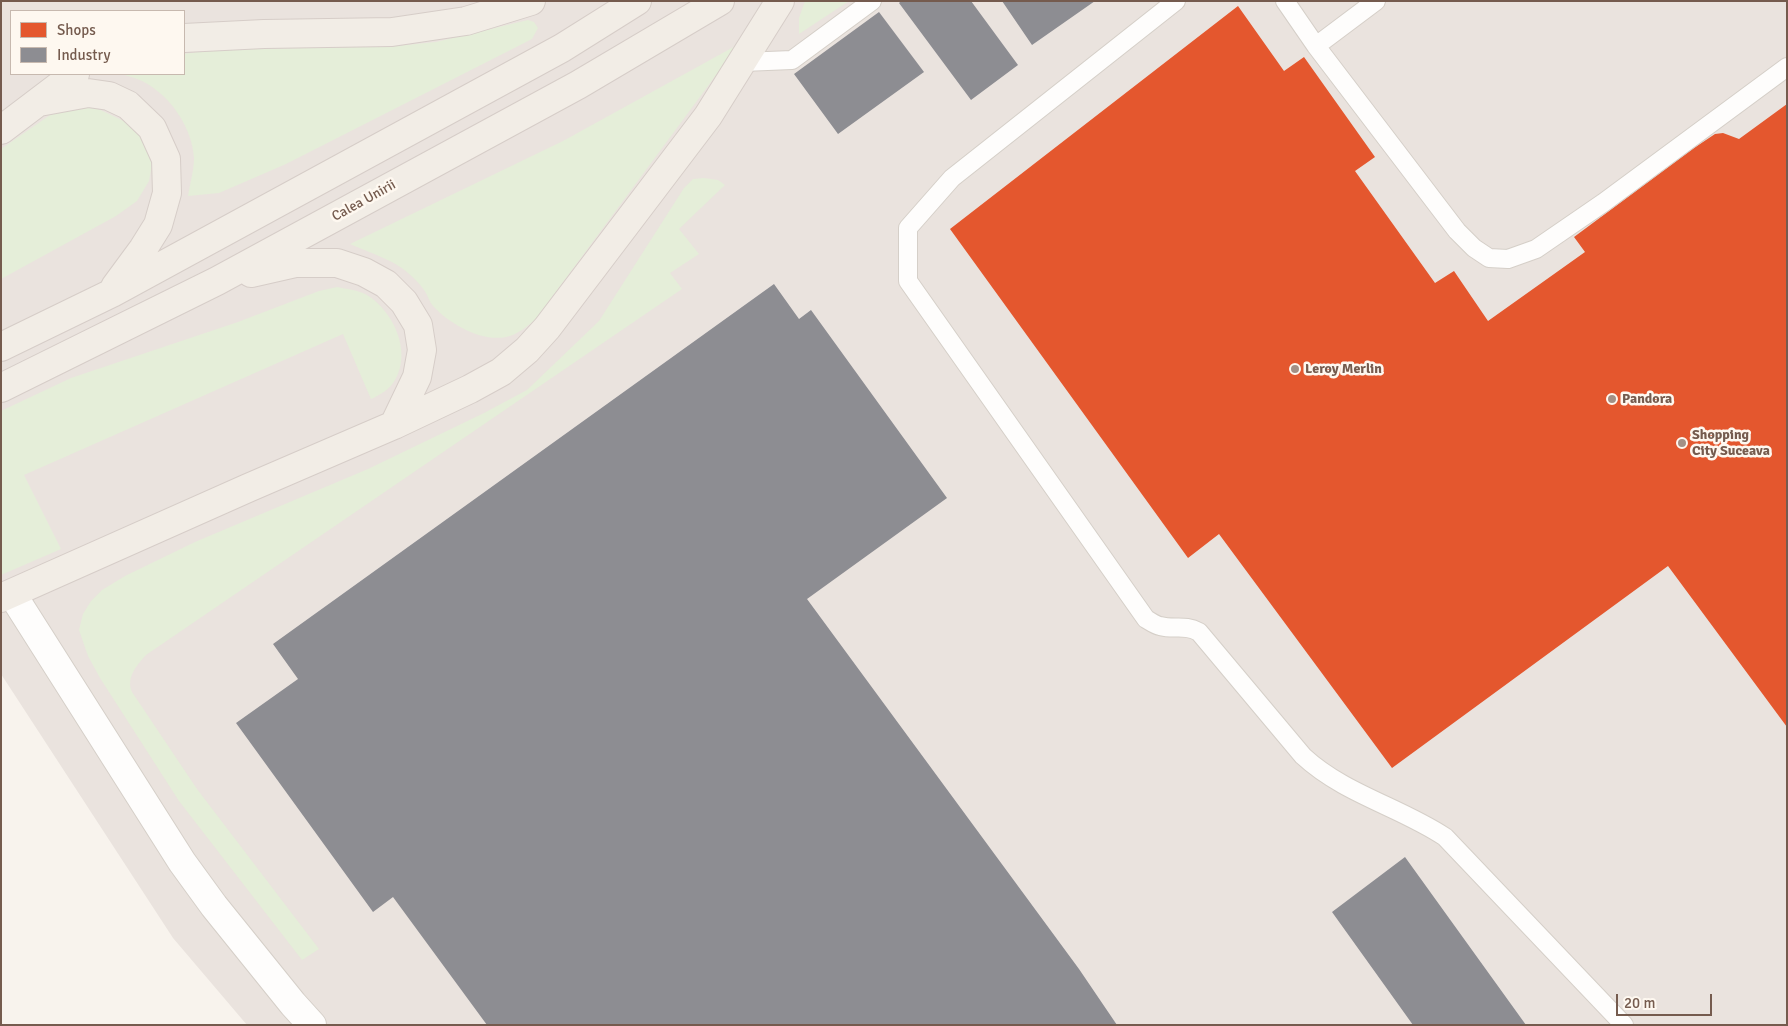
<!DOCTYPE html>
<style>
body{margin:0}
#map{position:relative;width:1788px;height:1026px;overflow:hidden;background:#f8f3ed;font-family:Signika,sans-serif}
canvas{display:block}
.frame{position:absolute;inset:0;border:2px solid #755b4e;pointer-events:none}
.legend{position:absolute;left:10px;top:10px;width:175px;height:65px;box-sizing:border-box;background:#fef8f0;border:1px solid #c7b9af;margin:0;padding:6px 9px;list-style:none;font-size:15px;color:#755b4e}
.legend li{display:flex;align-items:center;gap:10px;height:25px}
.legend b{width:25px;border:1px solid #c7b9af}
.scale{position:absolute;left:1616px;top:994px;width:96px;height:22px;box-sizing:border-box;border:2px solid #755b4e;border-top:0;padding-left:6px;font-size:15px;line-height:18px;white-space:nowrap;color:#755b4e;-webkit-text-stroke:4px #fef8f0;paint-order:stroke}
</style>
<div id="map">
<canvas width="1788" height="1026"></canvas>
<div class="frame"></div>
<ul class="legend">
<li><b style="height:14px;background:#e4572e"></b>Shops</li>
<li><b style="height:14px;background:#8d8d92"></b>Industry</li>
</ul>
<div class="scale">20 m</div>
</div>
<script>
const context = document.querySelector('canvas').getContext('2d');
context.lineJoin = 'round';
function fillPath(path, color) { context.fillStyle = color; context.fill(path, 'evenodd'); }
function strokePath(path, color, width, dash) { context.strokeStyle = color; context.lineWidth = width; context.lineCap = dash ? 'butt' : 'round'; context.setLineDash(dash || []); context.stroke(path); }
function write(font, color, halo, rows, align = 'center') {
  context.font = font + ' Signika,sans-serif'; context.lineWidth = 5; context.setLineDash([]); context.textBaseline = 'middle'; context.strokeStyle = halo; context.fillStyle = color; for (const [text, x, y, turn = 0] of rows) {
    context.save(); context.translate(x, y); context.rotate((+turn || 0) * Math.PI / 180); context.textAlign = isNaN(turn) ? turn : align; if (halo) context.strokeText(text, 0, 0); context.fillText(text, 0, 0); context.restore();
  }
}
const industrial = new Path2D(`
 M1 1H1787V1025H247L173 938 1 674ZM11 11H184V74H11Z`);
const green = new Path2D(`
 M805 1H849L799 34V18Z
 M528 20 534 22 538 28 532 39 286 164 219 193 188 196C190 184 194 170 194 158 192 127 170 95 142 81 136 78 128 76 121 74H184V54L210 50 396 46 436 42Z
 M739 44 535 320C526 327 517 335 506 337 481 342 450 324 434 307 429 302 428 295 424 290 420 284 414 278 408 273 394 260 368 252 350 244L563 141Z
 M72 106H92L130 124 143 139 153 159 149 181 137 201 116 216 1 279V149L53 113Z
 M704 178 718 180 725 185 679 229 699 254 670 273 682 289 146 655C136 666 126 678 132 692L197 789 319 949 302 960 179 801 100 678 88 656 79 630 83 614 91 601 102 590 125 576 195 542 368 469 484 413 527 390 599 321 684 188 693 179Z
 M337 287C347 289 358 290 367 295 393 311 412 351 395 380 390 389 380 395 371 399L343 334 24 475 61 549 1 575V411L71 378 238 322 319 291Z`);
const shops = new Path2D(`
 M1238 6 1284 71 1304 57 1375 157 1355 171 1435 283 1454 271 1488 321 1585 252 1574 237 1694 148 1715 134 1723 133 1739 139 1787 104V727L1668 566 1392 768 1219 534 1188 558 950 229Z
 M842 442 897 517 882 528 828 452Z
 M800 473 855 549 840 559 785 484Z
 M756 507 811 582 796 593 741 517Z
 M710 539 765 614 750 625 695 549Z
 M666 571 721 646 706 657 652 581Z
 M622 601 677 677 662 687 608 612Z
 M571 638 626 713 611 724 556 648Z
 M526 672 581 747 566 759 511 683Z
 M476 706 531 781 516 792 461 716Z
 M422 744 477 820 462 831 407 755Z
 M375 779 430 854 415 865 360 789Z`);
const industry = new Path2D(`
 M901 1H971L1018 65 971 100 899 3Z
 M1002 1H1095L1032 45Z
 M879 12 924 72 838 134 794 74Z
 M774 284 799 319 811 310 947 498 807 599 1079 969 1117 1025H487L393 897 373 912 236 723 298 679 273 644Z
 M1405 857 1526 1025H1413L1332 912Z`);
const lane = new Path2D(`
 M1176 1 952 178 908 228V281L1146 619C1150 621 1155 625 1160 626 1175 630 1184 624 1199 632L1303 756C1344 794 1400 807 1445 837L1624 1025
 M1285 1 1316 46 1457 231 1474 248 1489 258 1508 259 1536 249 1603 203 1787 67
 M1316 46 1376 1
 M743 62 792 60 872 1`);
const street = new Path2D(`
 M12 594 182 862 214 906 293 1004 312 1025`);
const primary = new Path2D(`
 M184 38 264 34 392 32 466 21 531 1
 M39 102 88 93 109 96 128 105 152 128 166 159 167 193 158 225 143 249 115 287
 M1 130 75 74
 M251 273 295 263H337L364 272 386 284 404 302 418 325 422 350 417 377 394 425
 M1 347 112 293 562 48 637 1
 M1 388 217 281 578 85 720 1
 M1 598 248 488 394 425 470 389 501 372 527 350 547 328 708 116 780 1`);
const markers = [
 [1295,369,5,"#a39086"],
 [1612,399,5,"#a39086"],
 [1682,443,5,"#a39086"]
];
const streetNames = [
 ["Calea Unirii",364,201,-29]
];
const poiNames = [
 ["Leroy Merlin",1305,369],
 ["Pandora",1622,399],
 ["Shopping",1692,435],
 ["City Suceava",1692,451]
];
fillPath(industrial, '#eae3de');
fillPath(green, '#e5eed9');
fillPath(shops, '#e4572e');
fillPath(industry, '#8d8d92');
strokePath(lane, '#d5cfc8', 20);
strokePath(street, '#d5cfc8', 30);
strokePath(primary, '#d6cdc8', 30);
strokePath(lane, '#fefdfc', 18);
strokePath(street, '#fefdfc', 28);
strokePath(primary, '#f2ede6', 28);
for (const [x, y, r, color] of markers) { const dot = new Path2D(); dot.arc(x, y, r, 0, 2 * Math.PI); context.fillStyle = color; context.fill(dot); strokePath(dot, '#fef8f0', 2); }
write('14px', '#755b4e', '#fef8f0', streetNames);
write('bold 14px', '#755b4e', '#fef8f0', poiNames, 'left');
</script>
